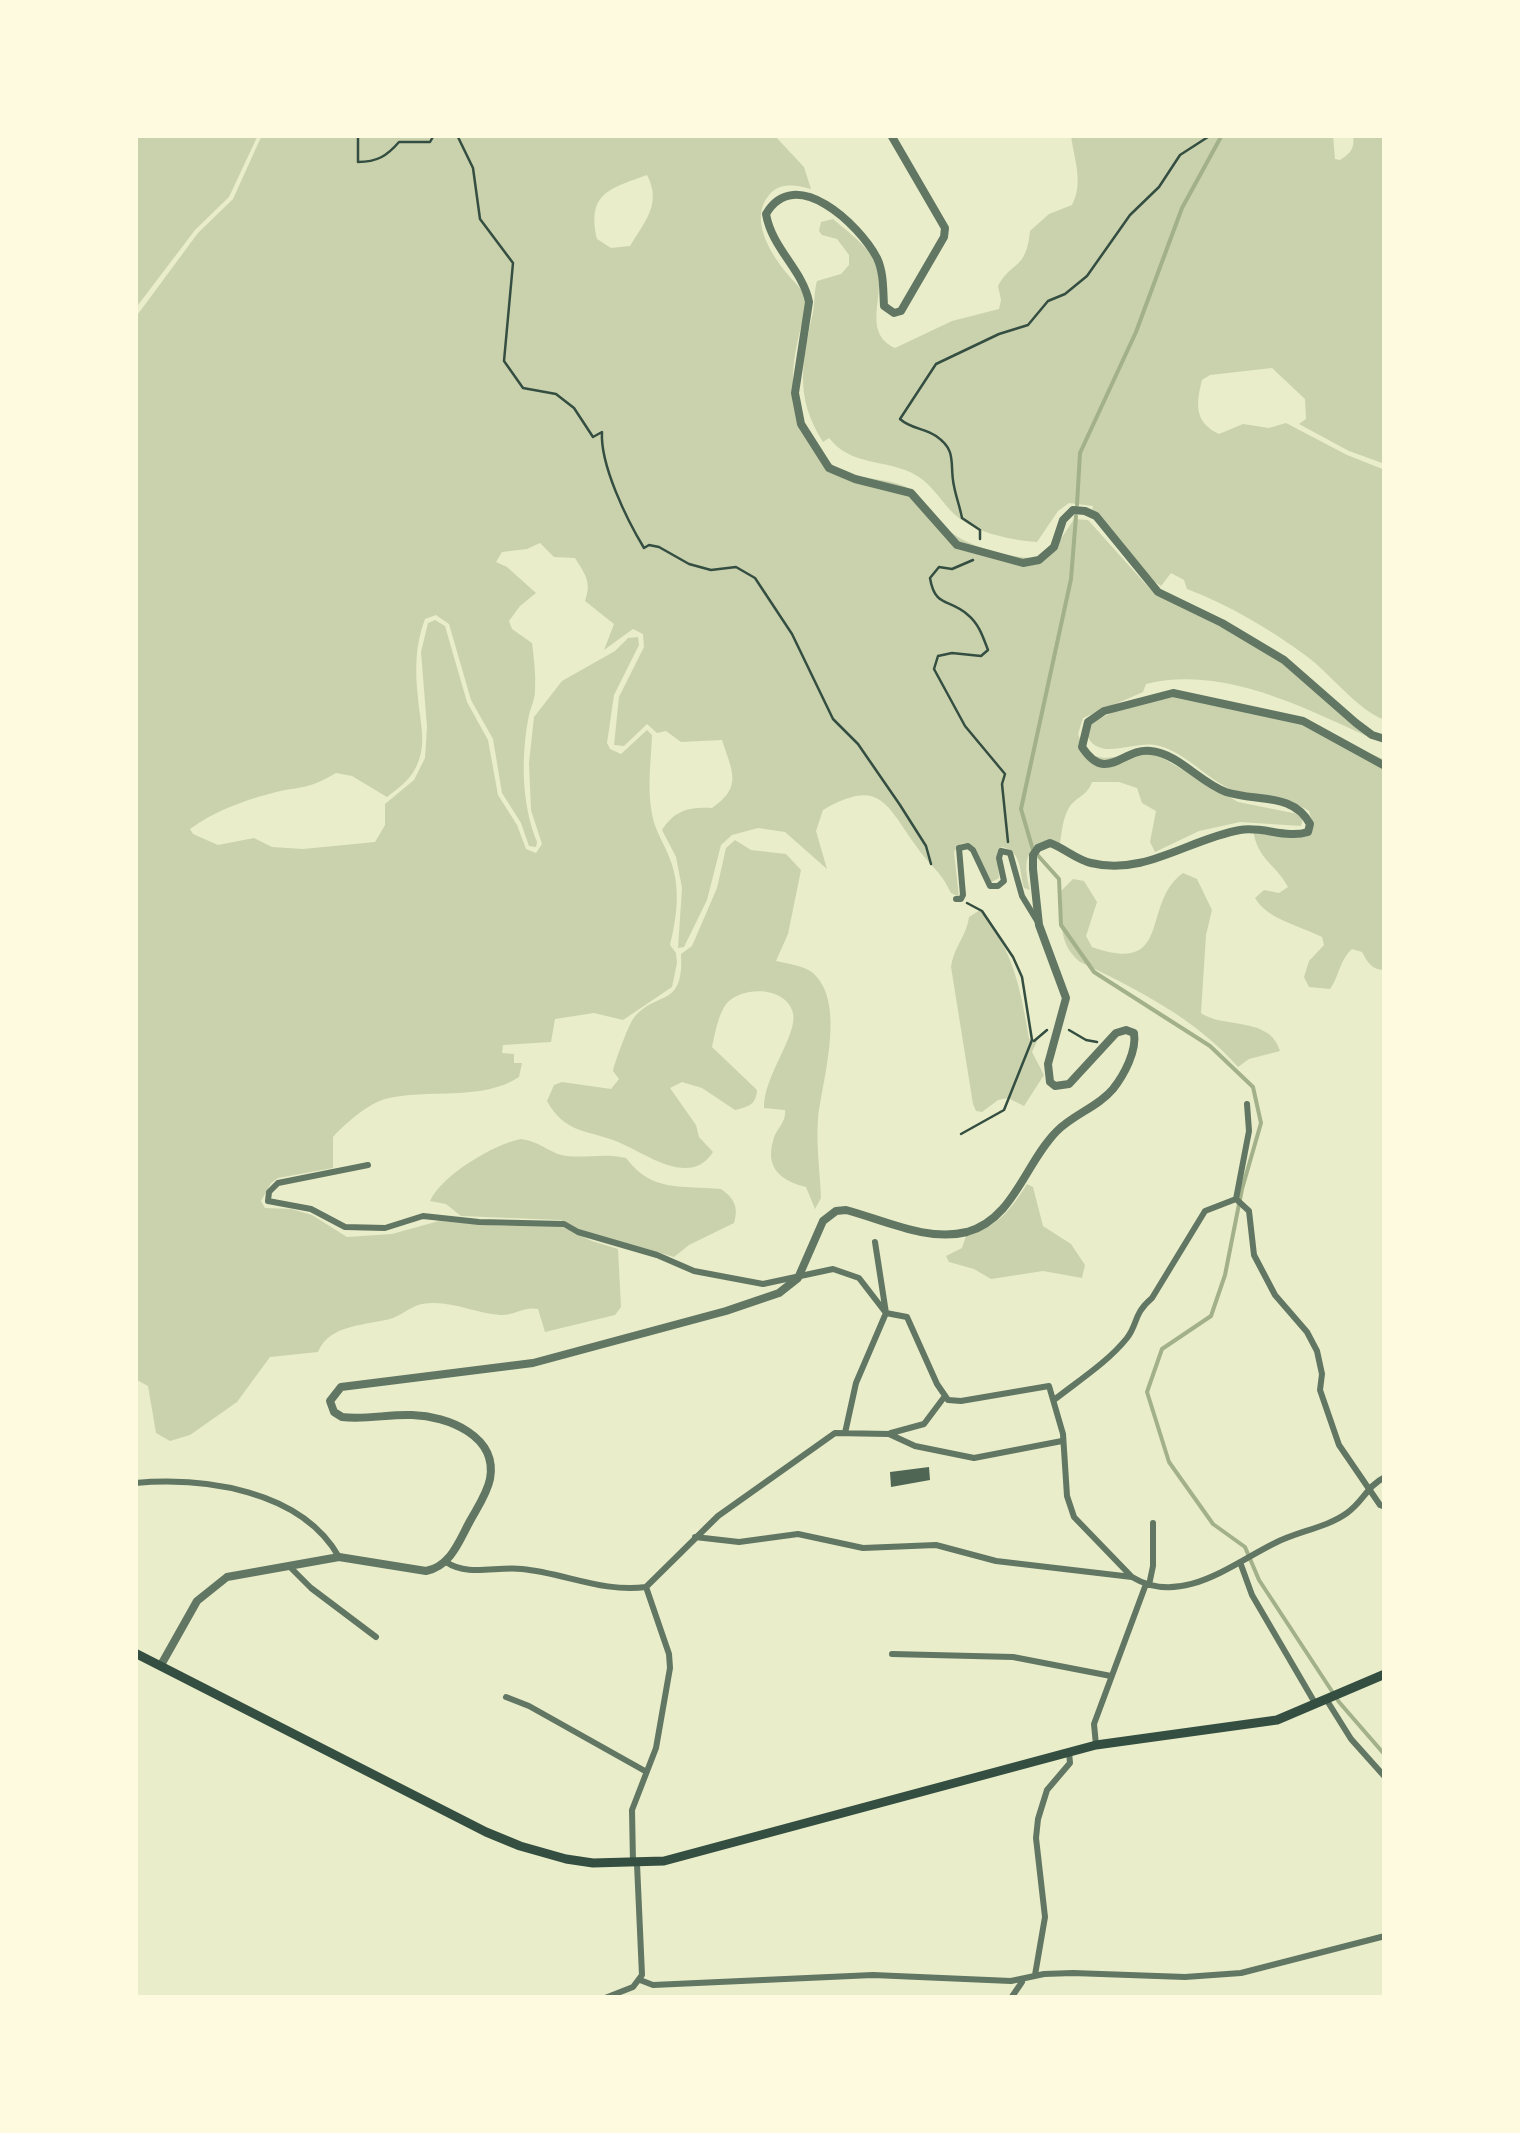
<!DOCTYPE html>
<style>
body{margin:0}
#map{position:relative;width:1520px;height:2133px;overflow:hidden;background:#e9edc9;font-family:"Nunito Sans",sans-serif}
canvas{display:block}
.frame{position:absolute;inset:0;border:138px solid #fefae0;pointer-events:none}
</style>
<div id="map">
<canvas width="1520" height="2133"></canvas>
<div class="frame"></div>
</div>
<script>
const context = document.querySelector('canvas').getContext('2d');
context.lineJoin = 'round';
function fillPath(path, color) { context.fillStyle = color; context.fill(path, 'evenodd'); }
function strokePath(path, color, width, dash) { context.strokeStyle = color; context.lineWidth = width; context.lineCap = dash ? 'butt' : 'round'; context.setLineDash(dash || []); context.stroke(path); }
const green = new Path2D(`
 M135 135H258L229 197 195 230 135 309Z
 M262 135H774L804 167 811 189C796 185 780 182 769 195 748 220 772 256 789 276 796 284 804 290 806 301 807 311 802 322 800 331 793 359 789 386 799 413 806 434 824 464 845 472 863 480 885 478 904 486 923 495 932 516 947 529 969 548 1012 559 1040 558L1060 540 1074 519 1088 520 1150 589 1202 611 1295 667 1367 729 1385 736V744C1312 713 1229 664 1146 684L1143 692 1083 718 1078 734 1082 745 1095 756 1104 758 1154 753 1238 802 1298 814 1303 819 1301 826 1240 822 1199 831 1155 852 1150 842 1156 811 1142 803 1137 788 1119 782H1092C1087 796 1078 796 1070 806 1062 818 1062 834 1059 848L1037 845C1022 857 1026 873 1030 890L1024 888C1019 872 1023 852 1002 847L997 852 999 878 990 883 976 849 967 843 960 844 954 852 959 897 951 893C940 870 932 868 919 850 886 806 882 776 823 810L816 831 827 869 785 832 758 828 732 835 721 845 707 900 684 947 678 948 682 888 676 857 662 830C675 810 689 807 712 808 743 787 732 771 722 740L681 742 666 731 657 733 647 724 624 746 614 745 619 697 644 647 643 634 633 629 604 650 614 624 585 601C592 582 585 574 575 558L554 557 540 543 527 549 502 552 496 562 507 567 536 593 520 606 509 621 512 629 532 643C534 659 536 675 535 691 535 699 531 707 529 715 521 755 521 803 537 842L536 847 529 846 521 823 502 793 493 739 471 700 449 624 436 615 425 619C415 645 415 671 418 698 420 723 428 746 415 769 409 781 397 789 387 797L352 776 336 773C304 792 300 785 269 794 242 801 213 812 190 829L193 834 218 845 254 838 272 847 303 849 375 842 385 825V804L414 780 425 758 427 727 421 652 428 623 435 620 445 626 467 702 488 740 498 795 517 825 526 849 536 853 542 844 531 810 529 763 534 717 562 681 615 651 628 638 638 637 639 645 614 695 607 743 610 749 621 754 647 730 652 735C651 762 647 787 652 814 655 831 664 843 670 859 681 887 677 917 670 945L676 953 677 963 672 987 623 1020 594 1013 555 1019 551 1042 503 1045 502 1053 514 1054V1063H522L519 1077C481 1102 427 1088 385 1099 366 1105 346 1123 333 1137V1168L278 1178 271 1183 261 1201 265 1208 291 1209 312 1215 347 1237 392 1234 439 1221 503 1226 542 1225 560 1226 592 1241 618 1249 621 1307 615 1315 545 1332 538 1309C524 1306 514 1316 500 1315 474 1313 449 1299 422 1304 412 1306 403 1314 393 1318 367 1326 330 1323 318 1352L270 1357 237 1402 190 1435 170 1441 156 1433 148 1386 135 1379V318L198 233 233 199ZM647 175C662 204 645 221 630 246L611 248 597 239C587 194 608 189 647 175Z
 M1071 135H1333L1335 159 1340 160C1351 153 1355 148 1353 135H1385V464L1349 451 1299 424 1306 419 1305 399 1272 368 1210 375 1202 380C1196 404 1194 422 1219 434L1243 424 1269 428 1286 423 1347 455 1385 470V720C1358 711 1329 672 1305 655 1268 628 1229 605 1187 589L1184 580 1171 573 1161 586 1155 582 1092 513 1093 506 1069 503 1058 511 1037 542C1009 540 971 532 951 511 939 498 929 481 912 473 883 459 851 466 829 438L823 442C794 396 802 363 813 312 815 301 814 291 817 281L841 274 849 265V255L837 239 822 235 819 231 821 222 833 219C848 232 871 248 877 267 886 296 861 332 895 348L952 321 999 309 1001 300 998 286C1012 260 1026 271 1030 231L1049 214 1072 205C1084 182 1074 160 1071 135Z
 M1188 696 1281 714 1385 760V970C1372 970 1368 963 1362 952L1352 949C1339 961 1340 975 1330 989L1309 987 1304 977 1309 961 1324 945 1322 937C1300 926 1267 919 1255 898L1264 890 1279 893 1288 887C1276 864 1257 860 1253 829L1306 833 1312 821 1309 811C1285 795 1253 801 1228 788 1204 776 1181 749 1155 745 1131 741 1097 763 1086 733L1089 724C1120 707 1153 697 1188 696Z
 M735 840 751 850 786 854 801 870 788 934 776 961C788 964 803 965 813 973 847 1003 822 1081 818 1119 816 1145 820 1172 821 1198L815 1209 806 1187C782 1181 765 1169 773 1141 776 1128 786 1124 785 1110L764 1108C763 1077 798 1035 793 1013 786 986 743 986 727 1003 718 1014 715 1034 712 1047L757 1090C756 1105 748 1107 735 1110L702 1088 682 1082 670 1088 696 1125 699 1137 713 1152C689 1190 642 1150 613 1140 585 1130 564 1132 547 1101L554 1085 562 1082 611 1089 619 1079 613 1071C614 1064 629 1024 633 1019 656 989 684 1010 681 954L692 946 717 888 726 848Z
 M1183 873 1197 879 1212 910 1206 935 1201 1013C1224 1029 1270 1016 1280 1051L1249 1059 1238 1067C1196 1019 1137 989 1080 962 1056 942 1063 919 1061 891L1073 879 1084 881 1097 902 1086 936 1092 947C1174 976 1140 904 1183 873Z
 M980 910C1013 949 1021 990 1029 1039H1038L1032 1052 1044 1075 1024 1106 1008 1098 998 1100 982 1112 976 1111 973 1104 951 967C953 948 967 935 969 917Z
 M521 1139C542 1142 550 1154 567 1156 587 1158 606 1153 626 1158 652 1193 682 1185 721 1189 734 1198 739 1207 734 1223L689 1245 674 1257 577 1229 561 1220 461 1216 446 1204 430 1201C442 1175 494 1144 521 1139Z
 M1027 1184 1033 1187 1043 1226 1071 1244 1085 1265 1082 1278 1043 1271 991 1279 974 1269 949 1262 946 1256 962 1248 966 1236C997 1227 1010 1211 1027 1184Z`);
const stream = new Path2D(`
 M1077 505 1080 453 1136 332 1182 208 1222 135
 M1076 516 1071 579 1021 809 1033 850 1059 879 1061 925 1094 972 1210 1046 1253 1087 1261 1123 1242 1189 1225 1275 1211 1316 1162 1349 1147 1392 1169 1462 1213 1524 1245 1547 1259 1580 1339 1702 1385 1755`);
const building = new Path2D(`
 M929 1467 930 1480 891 1487 890 1472Z`);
const path = new Path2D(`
 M358 135V162C377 162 387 156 399 142H430L434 135
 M457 135 473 168 480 219 513 263 504 361 523 388 556 394 574 408 593 437 602 432C600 465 627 520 644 548L649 545 659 547 689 564 711 570 736 567 755 578 792 634 833 719 858 744 900 805 926 846 931 864
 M980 539V530L962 518C960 507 956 497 954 486 949 464 958 451 936 436 924 428 911 429 900 419L936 364 999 334 1028 325 1048 301 1065 294 1087 276 1130 215 1159 187 1180 155 1211 135
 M973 560 952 569 939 567 930 578C935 608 949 598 968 615 979 624 983 637 988 650L981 656 952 653 938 656 934 669 965 726 1005 774 1002 784 1008 842
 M1069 1030 1086 1040 1097 1042
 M1034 1041 1047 1030
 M961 1134 1004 1110 1032 1040 1022 977 1013 957 982 911 967 903`);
const minor = new Path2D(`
 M956 899H961L963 895 959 848 968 846 973 850 990 886H998L1004 881 999 858 1001 851 1010 853 1022 896 1039 924
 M368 1165 278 1183 269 1192 268 1201 311 1209 345 1227 385 1228 423 1216 479 1222 564 1224 578 1232 657 1255 694 1271 763 1284 833 1269 859 1278 886 1313
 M1236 1199 1249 1131 1247 1104
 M886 1313 907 1317 937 1384 948 1400 961 1401 1049 1386 1063 1434 1067 1496 1074 1517 1131 1576
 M1054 1400C1078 1381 1108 1362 1127 1338 1138 1324 1133 1314 1152 1298L1205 1211 1236 1199 1249 1211 1254 1255 1275 1295 1307 1332 1317 1351 1322 1374 1320 1390 1339 1445 1380 1505 1385 1507
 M845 1433 856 1383 886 1313 875 1242
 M891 1433 924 1424 945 1396
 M135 1483C205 1477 301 1490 339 1557
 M695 1537 739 1542 798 1534 863 1548 936 1545 996 1561 1132 1577C1181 1607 1232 1564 1275 1543 1298 1531 1326 1528 1347 1513 1363 1502 1367 1486 1385 1477
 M446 1562C468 1577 496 1566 522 1569 564 1573 604 1593 646 1587L718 1516 835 1433 889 1434 915 1446 974 1458 1062 1441
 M1240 1562 1252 1595 1315 1703
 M289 1566 311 1588 376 1637
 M1149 1585 1153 1566V1523
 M892 1654 1013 1657 1111 1676
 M506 1697 529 1706 645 1771
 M1326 1699 1351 1739 1385 1777
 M1096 1745 1094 1724 1146 1584
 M633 1863 632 1810 656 1748 670 1668 669 1654 646 1587
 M1035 1975 1045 1917 1036 1838 1038 1819 1047 1790 1070 1763 1069 1752
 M640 1980 653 1985 873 1975 1011 1981 1044 1974 1073 1973 1185 1977 1241 1973 1385 1936
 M605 1998 633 1987 642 1975 637 1864
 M1011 1998 1022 1982`);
const tertiary = new Path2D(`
 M891 135 945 228 944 237 901 311 894 313 884 306C883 290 884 273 877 258 859 224 795 164 766 214 772 249 803 270 809 302L795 393 801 424 829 468 855 479 911 493 957 545 1023 563 1039 560 1054 547 1063 520 1073 510 1085 511 1096 516 1158 592 1222 623 1284 660 1356 723 1372 735 1385 739
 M161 1665 197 1601 227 1577 339 1557 426 1571C451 1566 459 1541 470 1521 477 1508 487 1494 490 1479 498 1436 448 1416 412 1415 389 1414 365 1420 342 1417L334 1412 330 1401 341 1387 533 1363 726 1311 779 1293 798 1278 823 1221 836 1211 846 1210C884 1220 927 1242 967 1232 1014 1219 1025 1163 1057 1131 1074 1114 1098 1107 1113 1089 1124 1075 1137 1051 1134 1033L1126 1030 1116 1033 1069 1084 1055 1086 1050 1082 1048 1064 1066 998 1039 925 1033 869V855L1038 848 1050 843C1064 848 1077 860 1091 863 1145 876 1189 839 1240 830 1263 826 1286 839 1308 832L1310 824C1293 792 1256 802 1226 792 1199 782 1179 754 1151 751 1123 747 1107 785 1082 747L1088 722 1104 711 1173 693 1303 721 1385 766`);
const secondary = new Path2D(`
 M135 1653 486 1832 520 1846 566 1859 593 1863 664 1861 1096 1745 1277 1720 1385 1674`);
fillPath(green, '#cad2ad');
strokePath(stream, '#a3b18a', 4);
fillPath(building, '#4f6655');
strokePath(path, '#344e41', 2.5);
strokePath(minor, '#617663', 6);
strokePath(tertiary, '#617663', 8);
strokePath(secondary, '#344e41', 9);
</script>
